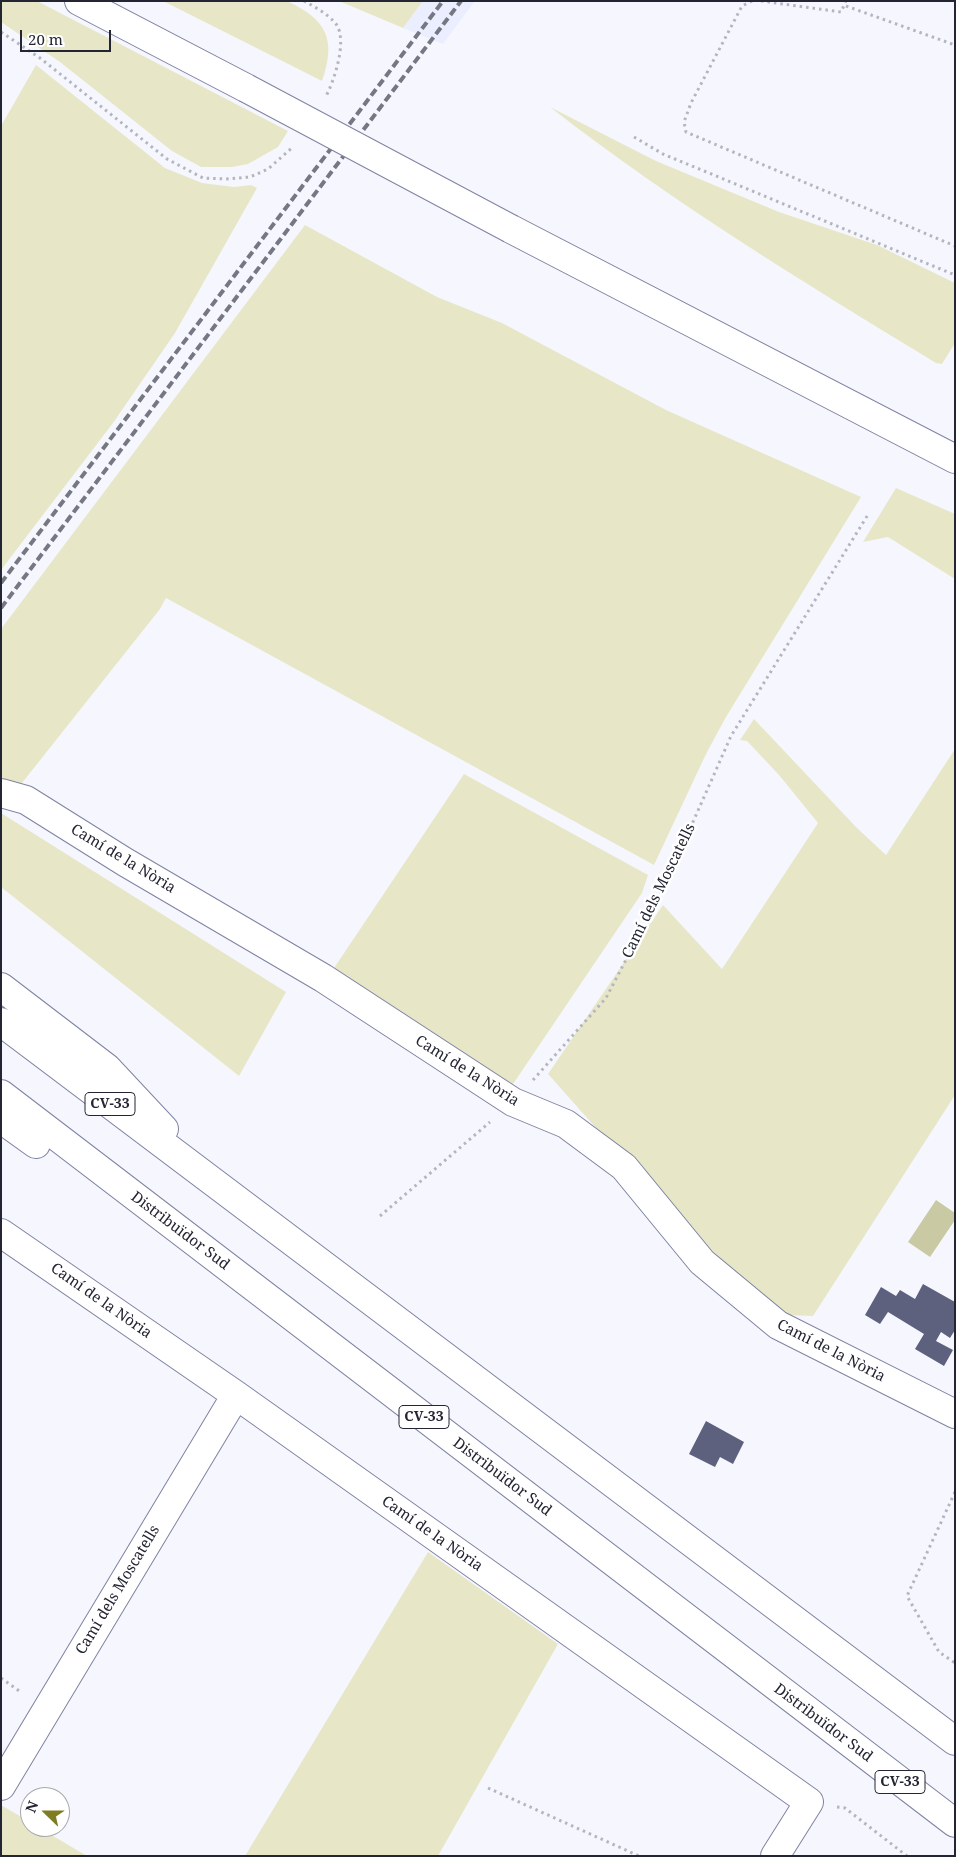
<!DOCTYPE html>
<meta charset="utf-8">
<style>
body{margin:0}
#map{position:relative;width:956px;height:1857px;overflow:hidden;background:#f6f7fe;font-family:"Noto Serif",serif}
canvas{display:block}
.frame{position:absolute;inset:0;border:2px solid #232532;pointer-events:none}
.north{position:absolute;left:20px;top:1787px;width:50px;height:50px;box-sizing:border-box;background:#fff;border:1px solid #a7a8ad;border-radius:50%;rotate:292deg;font-size:14px;font-weight:700;line-height:20px;text-align:center;color:#232532}
.north::after{content:'';display:block;margin:auto;width:18px;height:22px;background:#807c23;clip-path:polygon(50% 0,100% 100%,50% 72%,0 100%)}
.scale{position:absolute;left:20px;top:30px;width:91px;height:22px;box-sizing:border-box;border:2px solid #232532;border-top:0;padding-left:6px;font-size:15px;line-height:18px;white-space:nowrap;color:#232532;-webkit-text-stroke:4px #fff;paint-order:stroke}
</style>
<div id="map">
<canvas width="956" height="1857"></canvas>
<div class="frame"></div>
<div class="north">N</div>
<div class="scale">20 m</div>
</div>
<script>
const context = document.querySelector('canvas').getContext('2d');
context.lineJoin = 'round';
function fillPath(path, color) { context.fillStyle = color; context.fill(path, 'evenodd'); }
function strokePath(path, color, width, dash) { context.strokeStyle = color; context.lineWidth = width; context.lineCap = dash ? 'butt' : 'round'; context.setLineDash(dash || []); context.stroke(path); }
function write(font, color, halo, rows, align = 'center') {
  context.font = font + ' "Noto Serif",serif'; context.lineWidth = 5; context.setLineDash([]); context.textBaseline = 'middle'; context.strokeStyle = halo; context.fillStyle = color; for (const [text, x, y, turn = 0] of rows) {
    context.save(); context.translate(x, y); context.rotate((+turn || 0) * Math.PI / 180); context.textAlign = isNaN(turn) ? turn : align; if (halo) context.strokeText(text, 0, 0); context.fillText(text, 0, 0); context.restore();
  }
}
const built = new Path2D(`
 M423 1H475L443 44 403 28Z`);
const green = new Path2D(`
 M1 1H37L288 131 278 147 248 164 232 167H201L172 151 60 62 1 22Z
 M163 1H287C326 19 337 39 322 81Z
 M339 1H423L403 28Z
 M36 65 165 168 202 183 234 187 251 185 257 188 175 333 113 423 1 570V126Z
 M550 107 656 161 779 212 877 245 955 283V343L942 364 936 363C803 282 672 202 550 107Z
 M305 225 437 297 502 323 666 410 861 497 726 717 706 754 654 865 166 598 160 609 18 788 1 778V629Z
 M896 488 955 514V579L888 537 863 542Z
 M754 719 856 827 886 855 955 749V1095L813 1316 783 1315 728 1276 548 1074 663 905 722 969 818 823 779 775 747 741 740 740Z
 M464 774 648 875 642 893 509 1090 328 977Z
 M1 813 286 992 239 1076 1 887Z
 M428 1552 558 1644 438 1856H245Z
 M1 1805 30 1822V1827H38L87 1856H1Z`);
const water = new Path2D(`
 M936 1200 955 1213V1220L930 1257 908 1242Z`);
const building = new Path2D(`
 M923 1284 955 1302V1330L950 1338 941 1332 936 1341 953 1350 944 1366 915 1349 924 1334 888 1312 880 1324 865 1315 881 1287 896 1296 900 1290 915 1299Z
 M706 1421 744 1442 733 1464 720 1457 715 1467 689 1454Z`);
const path = new Path2D(`
 M304 1C315 7 328 14 336 24 348 40 334 82 325 98
 M752 1 742 6 691 103 684 122 686 132 955 246
 M761 1 841 12 846 1
 M846 6 955 45
 M1 32 40 58 167 159 203 178 226 179 250 177 268 169 293 147
 M634 137 663 154 955 275
 M533 1080 606 998 666 883 731 736 869 513
 M380 1216 490 1122
 M955 1492 907 1596 939 1652 955 1663
 M1 1678 22 1693
 M488 1788 639 1856
 M837 1807 845 1808 907 1856`);
const minor = new Path2D(`
 M79 1 246 88
 M511 229 955 459
 M1 793 26 800 125 862 323 978 513 1102 566 1124 624 1167 702 1262 778 1325 955 1414
 M1 1233 236 1395 809 1802 775 1856
 M1 1786 236 1395`);
const highway = new Path2D(`
 M1 987 107 1068 164 1129
 M1 1022 955 1741
 M1 1094 955 1823
 M1 1119 36 1144`);
const rail = new Path2D(`
 M1 583 443 1
 M1 608 461 1`);
const minorBridge = new Path2D(`
 M246 88 511 229`);
const shields = [
 [110,1104,50],
 [424,1417,50],
 [900,1782,50]
];
const shieldNames = [
 ["CV-33",110,1104],
 ["CV-33",424,1417],
 ["CV-33",900,1782]
];
const streetNames = [
 ["Camí de la Nòria",123,859,31],
 ["Camí dels Moscatells",659,891,-64],
 ["Camí de la Nòria",467,1071,32],
 ["Distribuïdor Sud",180,1231,37],
 ["Camí de la Nòria",101,1301,35],
 ["Camí de la Nòria",831,1351,27],
 ["Distribuïdor Sud",502,1477,37],
 ["Camí de la Nòria",432,1534,35],
 ["Camí dels Moscatells",118,1590,-59],
 ["Distribuïdor Sud",823,1723,37]
];
fillPath(built, '#ebeeff');
fillPath(green, '#e7e7c8');
fillPath(water, '#c9c9a3');
fillPath(building, '#5d617e');
strokePath(minor, '#7f83a2', 30);
strokePath(highway, '#7f83a2', 30);
strokePath(path, '#b4b5be', 3, [2.5, 4]);
strokePath(minor, '#fff', 28);
strokePath(highway, '#fff', 28);
strokePath(rail, '#757782', 4, [8, 4]);
strokePath(minorBridge, '#7f83a2', 30, []);
strokePath(minorBridge, '#fff', 28);
for (const [x, y, w] of shields) { const box = new Path2D(); box.roundRect(x - w / 2, y - 11.5, w, 23, 4); context.fillStyle = '#fff'; context.fill(box); strokePath(box, '#232532', 1); }
write('bold 14px', '#232532', null, shieldNames);
write('15px', '#232532', '#fff', streetNames);
</script>
